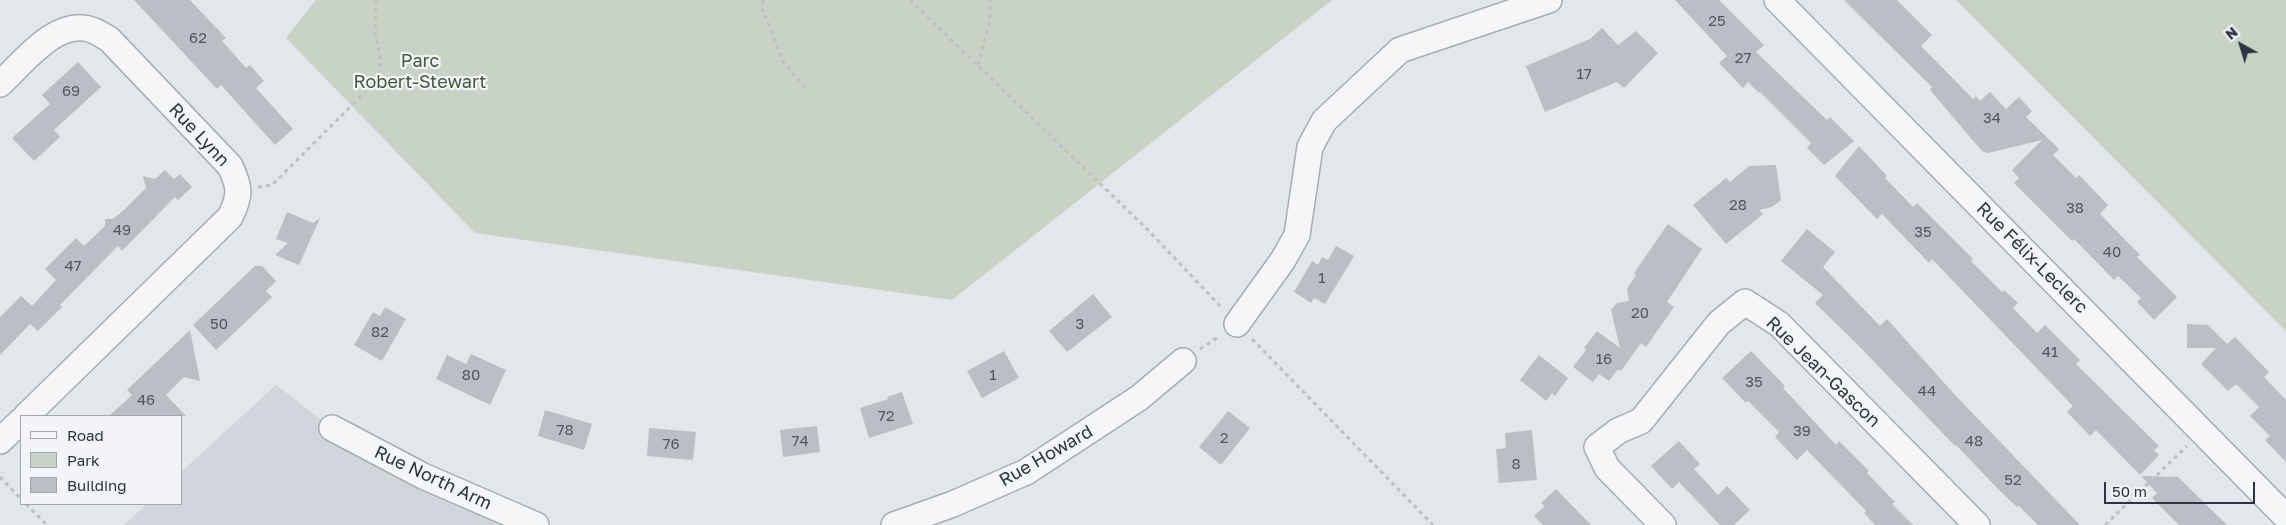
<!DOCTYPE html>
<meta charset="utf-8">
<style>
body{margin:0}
#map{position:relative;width:2286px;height:525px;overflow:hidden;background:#e3e6ea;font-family:"Golos Text",sans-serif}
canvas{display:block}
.legend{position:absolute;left:20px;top:415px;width:162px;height:90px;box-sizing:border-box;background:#f2f4f7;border:1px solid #a3a7ae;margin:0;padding:6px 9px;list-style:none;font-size:15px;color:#2c3441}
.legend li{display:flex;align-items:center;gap:10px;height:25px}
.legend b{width:25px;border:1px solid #a3a7ae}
.north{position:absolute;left:2216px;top:20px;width:50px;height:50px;-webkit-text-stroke:4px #f2f4f7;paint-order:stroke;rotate:321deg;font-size:14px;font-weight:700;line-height:20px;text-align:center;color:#2c3441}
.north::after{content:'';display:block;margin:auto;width:18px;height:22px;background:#2c3441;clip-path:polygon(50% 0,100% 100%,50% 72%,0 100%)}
.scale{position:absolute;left:2104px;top:482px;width:151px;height:22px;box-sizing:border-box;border:2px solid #2c3441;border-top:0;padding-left:6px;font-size:15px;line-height:18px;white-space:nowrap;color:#2c3441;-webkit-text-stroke:4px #f2f4f7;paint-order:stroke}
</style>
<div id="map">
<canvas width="2286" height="525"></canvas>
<ul class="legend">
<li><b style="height:6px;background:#f5f6f8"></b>Road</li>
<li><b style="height:14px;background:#c8d3c5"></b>Park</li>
<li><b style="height:14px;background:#babfc6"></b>Building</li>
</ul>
<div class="north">N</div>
<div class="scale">50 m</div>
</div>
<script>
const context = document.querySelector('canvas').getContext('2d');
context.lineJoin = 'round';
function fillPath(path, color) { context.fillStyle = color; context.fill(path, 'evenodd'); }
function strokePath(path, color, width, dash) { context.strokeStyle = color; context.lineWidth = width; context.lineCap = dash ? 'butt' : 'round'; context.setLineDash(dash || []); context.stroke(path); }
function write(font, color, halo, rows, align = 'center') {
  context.font = font + ' "Golos Text",sans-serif'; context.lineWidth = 4.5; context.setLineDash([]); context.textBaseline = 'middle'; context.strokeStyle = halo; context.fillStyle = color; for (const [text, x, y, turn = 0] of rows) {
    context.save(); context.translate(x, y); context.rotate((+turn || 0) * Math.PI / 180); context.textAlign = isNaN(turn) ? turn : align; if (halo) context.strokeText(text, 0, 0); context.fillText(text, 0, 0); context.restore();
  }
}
const built = new Path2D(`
 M276 385 332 428 536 525H124L147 504H181V472Z`);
const green = new Path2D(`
 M316 0H1332L952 300 475 233 286 38Z
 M1956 0H2286V331Z`);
const building = new Path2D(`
 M134 0H190L226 38 222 41 246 68 250 65 264 81 256 88 293 129 275 145 221 85 217 89Z
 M1675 0H1719L1764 45 1756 52 1827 120 1830 117 1854 141 1824 165 1807 148 1811 143 1760 92 1759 93 1748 82 1743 88 1719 63 1727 56Z
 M1844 0H1897L1932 35 1921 46 1973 99 1976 96 1980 101 1990 92 2006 109 2019 97 2032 111 2026 117 2059 149 2053 155 2076 178 2079 175 2108 205 2100 214 2140 255 2137 257 2177 297 2154 320 2137 302 2141 298 2118 276 2114 280 2074 239 2072 241 2014 183 2019 178 2012 170 2042 140 1988 153 1982 151 1930 90 1932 87Z
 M1602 28 1618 45 1636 31 1658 53 1624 88 1617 82 1545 112 1526 66 1590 39Z
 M78 62 101 87 54 130 60 137 34 161 12 138 50 104 42 95Z
 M1859 146 1887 176 1885 178 1913 207 1917 203 1973 259 1971 261 2002 292 2004 290 2018 303 2013 308 2037 333 2045 325 2080 360 2076 364 2159 446 2154 450 2159 455 2140 475 2096 430 2090 436 2067 412 2073 406 1932 259 1929 263 1882 214 1877 219 1835 176Z
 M1776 165 1781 200 1772 207 1759 210 1763 214 1726 244 1693 205 1726 178 1730 182 1749 166Z
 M165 170 174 179 180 174 192 187 178 200 175 197 122 251 118 246 60 305 62 307 38 331 30 324 0 355V317L21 296 32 306 56 280 45 269 76 238 84 246 105 226V219H113L124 210 146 188 143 176 155 179Z
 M287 212 313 223 320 218 299 265 275 255 288 243 276 239Z
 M1668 224 1702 249 1667 302 1674 307 1646 347 1641 343 1621 371 1618 369 1609 381 1599 374 1593 382 1573 367 1586 350 1584 348 1597 331 1620 348 1611 310 1617 303 1629 301 1627 289 1636 275 1634 273Z
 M1807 229 1835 252 1823 267 1880 326 1887 319 1956 396 2080 525H2038L2019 506 2017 507 1999 490 1956 445 1955 446 1859 346 1815 303 1823 295 1781 261Z
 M1336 246 1354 256 1325 304 1314 298 1311 303 1294 292 1312 261 1318 265 1322 257 1328 260Z
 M255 266H262L276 281 266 291 272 297 216 350 193 325Z
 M1093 294 1112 317 1067 352 1049 331Z
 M385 307 406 319 382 361 354 345 373 312 380 316Z
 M2187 324 2208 325 2227 344 2235 337 2269 372 2264 377 2286 400V462L2265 440 2270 436 2250 416 2259 407 2236 384 2228 391 2201 364 2216 348H2187Z
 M190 330 200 381 184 377 166 395 186 416H109L132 395 127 390Z
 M1004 351 1019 378 982 398 967 371Z
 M1751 351 1785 386 1783 388 1836 445 1839 441 1869 471 1867 473 1895 502 1892 504 1913 525H1875L1864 513 1866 511 1807 450 1797 460 1775 437 1779 432 1748 401 1746 403 1722 378Z
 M471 354 506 370 490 405 436 379 447 355 466 364Z
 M1539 355 1568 378 1555 396 1552 393 1546 401 1520 380Z
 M902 392 913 424 869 438 860 408 888 399 887 397Z
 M545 410 592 424 584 450 538 436Z
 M1228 411 1250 428 1221 465 1199 447Z
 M817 426 820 452 783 457 780 430Z
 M649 428 696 432 693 460 647 456Z
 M1532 430 1537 480 1499 483 1496 449 1506 448 1505 433Z
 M1679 441 1700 464 1694 469 1718 495 1727 486 1750 510 1734 525H1720L1679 482 1672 489 1651 466Z
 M2141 476 2178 477 2227 525H2179L2152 498 2157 493Z
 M1556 489 1591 525H1543L1534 516 1545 506 1541 503Z`);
const path = new Path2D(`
 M763 0 762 8 783 61 805 88
 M910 0 1147 229 1222 308
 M978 65 990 20V0
 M258 187 272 185 377 80 381 60 375 33 376 0
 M1252 339 1433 525
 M1200 349 1220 336
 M0 477 21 499
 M26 504 47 525
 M2105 525 2187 446`);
const minor = new Path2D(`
 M1777 0 2286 517
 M0 84C23 63 57 17 92 30 98 32 103 36 109 39L230 166C240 187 241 195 230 217L26 416
 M1237 324 1283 260 1297 235 1310 147 1324 121 1400 50 1549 0
 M332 428 423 476 536 525
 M0 441 21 421
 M894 525 953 504 1026 472 1139 398 1183 361
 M1663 525 1607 468 1597 447 1618 431 1641 421 1719 323 1745 302 1779 324 1977 525`);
const numberNames = [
 ["25",1717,21],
 ["62",198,38],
 ["27",1743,58],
 ["17",1584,74],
 ["69",71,91],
 ["34",1992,118],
 ["28",1738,205],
 ["38",2075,208],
 ["49",122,230],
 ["35",1923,232],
 ["40",2112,252],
 ["47",73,266],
 ["1",1322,278],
 ["20",1640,313],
 ["50",219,324],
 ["3",1080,324],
 ["82",380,332],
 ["41",2050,352],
 ["16",1604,359],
 ["80",471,375],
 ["1",993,375],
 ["35",1754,382],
 ["44",1927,391],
 ["46",146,400],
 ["72",886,416],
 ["78",565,430],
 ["39",1802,431],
 ["2",1224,438],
 ["74",800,441],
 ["48",1974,441],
 ["76",671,444],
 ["8",1516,464],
 ["52",2013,480]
];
const parkNames = [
 ["Parc",420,61],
 ["Robert-Stewart",420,82]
];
const streetNames = [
 ["Rue Lynn",199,135,47],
 ["Rue Félix-Leclerc",2032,258,45],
 ["Rue Jean-Gascon",1823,372,44],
 ["Rue Howard",1046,456,-30],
 ["Rue North Arm",433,478,25]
];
fillPath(built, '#d1d5dc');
fillPath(green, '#c8d3c5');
fillPath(building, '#babfc6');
strokePath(minor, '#a8adb4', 28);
strokePath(path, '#bdc0c5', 3, [4, 4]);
strokePath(minor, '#f5f6f8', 25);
write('15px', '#505762', null, numberNames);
write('18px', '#415b3b', '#f2f4f7', parkNames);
write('18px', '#2c3441', '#f2f4f7', streetNames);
</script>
